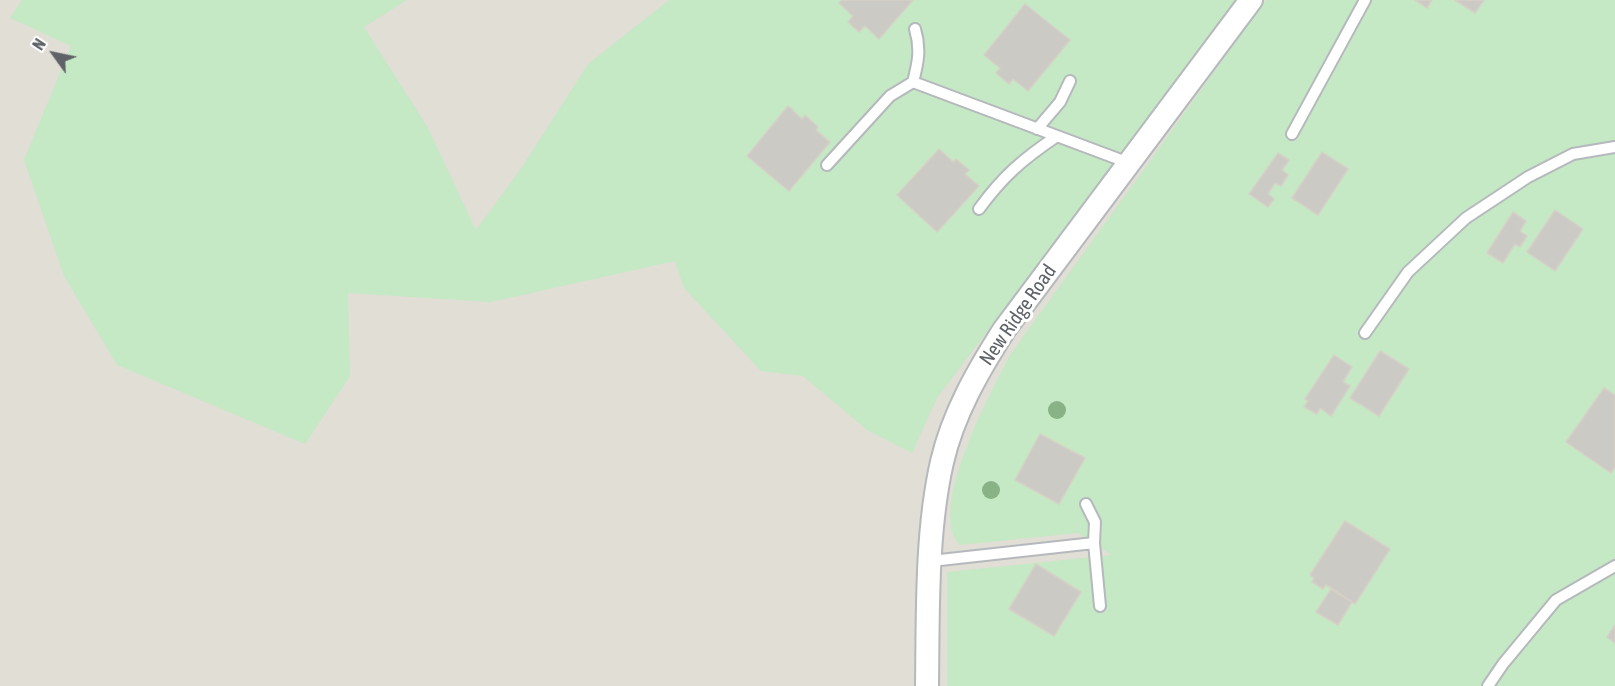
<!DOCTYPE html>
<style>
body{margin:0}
#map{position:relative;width:1615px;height:686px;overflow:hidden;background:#f1efe8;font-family:"Asap Condensed",sans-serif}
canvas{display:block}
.north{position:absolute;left:24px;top:24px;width:60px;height:60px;-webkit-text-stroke:4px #fff;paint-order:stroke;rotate:303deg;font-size:16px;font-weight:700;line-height:24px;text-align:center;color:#5f6368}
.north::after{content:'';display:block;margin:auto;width:21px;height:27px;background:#5f6368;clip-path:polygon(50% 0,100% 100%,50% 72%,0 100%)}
</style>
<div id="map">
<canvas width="1615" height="686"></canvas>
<div class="north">N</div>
</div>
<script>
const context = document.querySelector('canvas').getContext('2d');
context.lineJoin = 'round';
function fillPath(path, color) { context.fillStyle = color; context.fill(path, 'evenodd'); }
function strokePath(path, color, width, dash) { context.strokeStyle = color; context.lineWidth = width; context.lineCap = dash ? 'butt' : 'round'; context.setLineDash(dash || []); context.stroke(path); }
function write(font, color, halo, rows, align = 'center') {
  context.font = font + ' "Asap Condensed",sans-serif'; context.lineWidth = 6; context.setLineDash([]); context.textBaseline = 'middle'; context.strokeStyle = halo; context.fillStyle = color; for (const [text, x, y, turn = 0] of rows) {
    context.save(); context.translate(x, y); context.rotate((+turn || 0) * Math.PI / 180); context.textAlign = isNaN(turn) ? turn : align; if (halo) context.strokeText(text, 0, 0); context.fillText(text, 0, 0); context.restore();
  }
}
const education = new Path2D(`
 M0 0H1615V686H0Z`);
const green = new Path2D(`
 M22 0H407L364 27 428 128 476 230 522 167 588 64 669 0H1238L937 398 912 453 867 430 803 376 761 371 684 288 675 261 491 302 348 293 350 376 305 444 117 365 64 276 24 160 71 46 10 18Z
 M1266 0H1615V686H947V572L1112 555 1078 533 960 545C926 511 991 392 1010 355Z`);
const building = new Path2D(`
 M842 0H913L879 39 865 26 859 32 848 22 853 16 839 3Z
 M1415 0H1432L1427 8Z
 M1455 0H1484L1475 13Z
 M1025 4 1070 40 1028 91 1013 79 1009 84 996 73 1000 68 984 55Z
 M788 106 802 119 805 115 818 127 816 130 830 142 789 191 747 156Z
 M939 149 953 162 956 159 969 170 965 174 979 186 937 232 897 195Z
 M1322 152 1348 169 1318 215 1292 198Z
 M1278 153 1289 160 1282 170 1288 175 1281 186 1275 183 1268 194 1274 199 1268 207 1249 194Z
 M1555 210 1583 229 1555 271 1527 252Z
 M1513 212 1526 221 1520 231 1527 236 1520 247 1515 244 1503 263 1487 253Z
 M1380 351 1409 369 1379 416 1350 398Z
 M1334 355 1352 367 1343 382 1350 386 1331 416 1320 408 1317 414 1304 407 1308 401 1305 399Z
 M1604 388 1615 395V467L1611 473 1566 442Z
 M1040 434 1085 458 1059 504 1015 480Z
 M1345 521 1390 549 1355 604 1326 585 1323 589 1312 582 1314 578 1310 575Z
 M1036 564 1081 592 1054 636 1009 609Z
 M1331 589 1352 602 1338 625 1316 612Z
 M1615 625V643L1607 637Z`);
const lane = new Path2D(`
 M913 82C918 63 921 49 915 29
 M1037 129 1060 102 1070 81
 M1292 134 1365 0
 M827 165 890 96 913 82 1129 163
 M979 209C1003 176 1023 159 1057 136
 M1365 333 1408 272 1466 218 1528 177 1573 154 1615 147
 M1086 504 1095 522 1094 543 1100 606
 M931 561 1094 543
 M1488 686 1503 664 1556 600 1615 566`);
const street = new Path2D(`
 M927 686C928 614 926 532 942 462 953 414 978 371 1004 330L1251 0`);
const trees = [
 [1057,410],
 [991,490]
];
const streetNames = [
 ["New Ridge Road",1018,315,-55]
];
fillPath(education, '#e1ded6');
fillPath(green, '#c5e8c5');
fillPath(building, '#cccac5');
strokePath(building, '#d6d1c6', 1.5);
strokePath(lane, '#b5b8bc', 14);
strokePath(street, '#b5b8bc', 26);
strokePath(lane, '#fff', 10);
strokePath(street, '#fff', 22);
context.fillStyle = '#89b387';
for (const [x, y] of trees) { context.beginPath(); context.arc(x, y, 9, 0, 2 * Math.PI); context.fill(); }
write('20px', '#5f6368', '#fff', streetNames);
</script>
